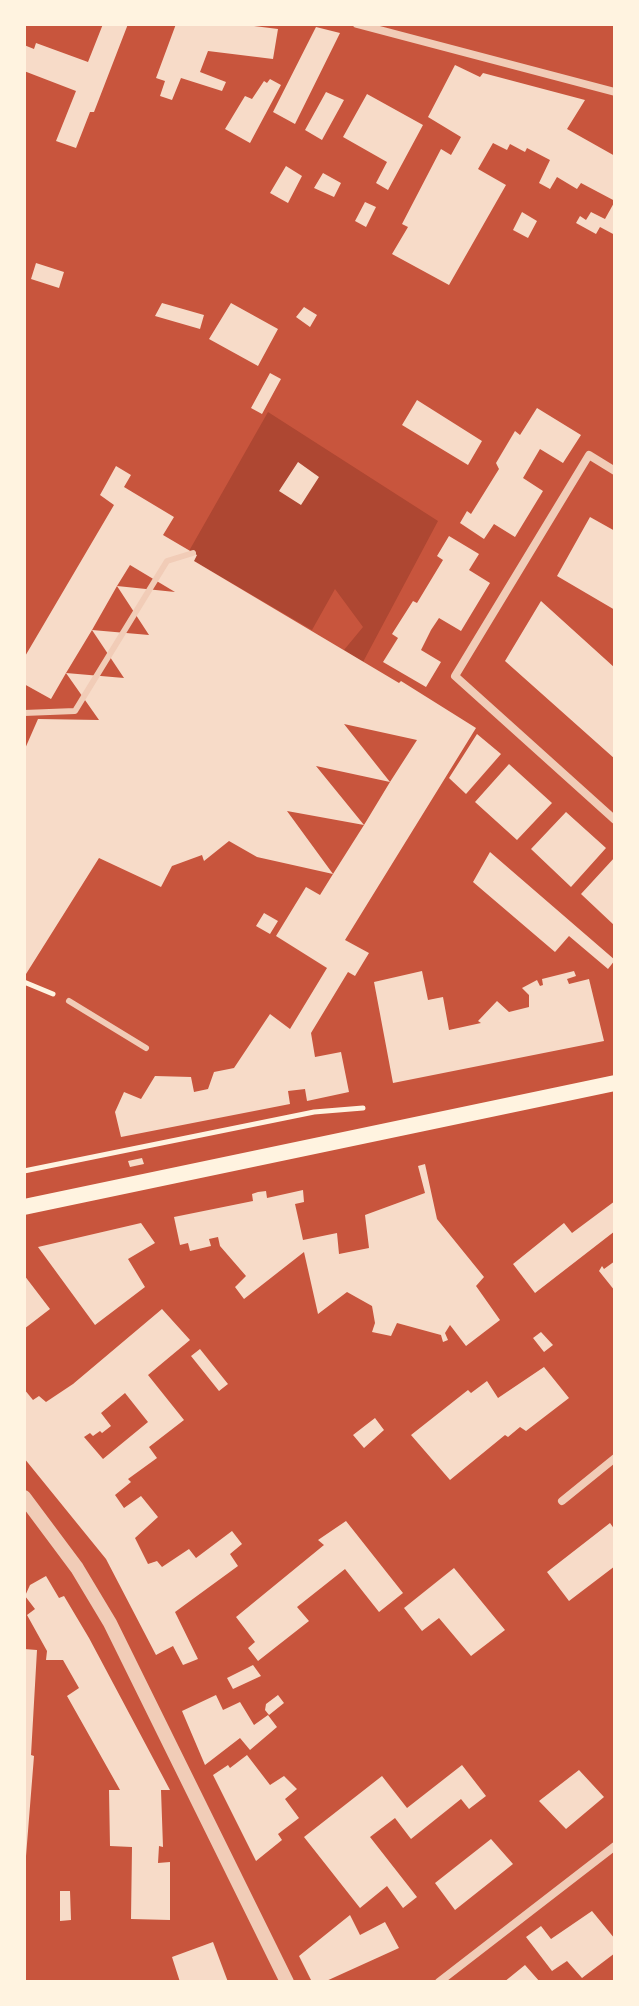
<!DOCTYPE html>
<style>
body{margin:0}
#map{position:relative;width:639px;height:2006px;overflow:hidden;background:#c8553d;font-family:Quicksand,sans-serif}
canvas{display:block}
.frame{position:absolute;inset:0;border:26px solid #fff3e0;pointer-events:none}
</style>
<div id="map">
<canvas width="639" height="2006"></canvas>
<div class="frame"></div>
</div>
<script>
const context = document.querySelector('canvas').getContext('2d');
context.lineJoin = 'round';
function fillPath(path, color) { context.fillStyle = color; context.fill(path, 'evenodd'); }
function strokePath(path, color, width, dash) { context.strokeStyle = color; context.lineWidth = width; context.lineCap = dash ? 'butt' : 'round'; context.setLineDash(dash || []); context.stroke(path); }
const green = new Path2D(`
 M268 412 438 521 363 662 344 650 363 627 335 589 312 630 194 561 189 551Z`);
const building = new Path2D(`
 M103 24H128L94 112H90L76 148 56 141 76 91 24 71V45L34 49 36 43 88 62Z
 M176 24H238L278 29 273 59 208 51 200 72 226 82 222 91 181 78 172 100 160 96 165 81 156 78Z
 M316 27 340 33 295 124 273 112Z
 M455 65 480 77 483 73 585 100 567 129 615 156V235L600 227 596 234 576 223 580 216 586 220 591 212 605 219 615 201 581 183 577 189 557 177 550 189 539 183 550 160 527 148 525 152 510 144 507 150 493 143 478 169 506 185 449 285 392 254 408 227 402 224 441 149 451 155 461 137 428 117Z
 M270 79 281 85 250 143 225 129 245 96 252 99 264 81 267 83Z
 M326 92 344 100 322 140 305 130Z
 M367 94 423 125 388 190 376 183 387 162 343 137Z
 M286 166 302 176 288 203 270 193Z
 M323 173 341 183 334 197 314 188Z
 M365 202 376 207 366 227 355 221Z
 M522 212 537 221 528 238 513 230Z
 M36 263 64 272 59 288 31 279Z
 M162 303 204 315 200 329 155 316Z
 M231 303 278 329 258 366 209 339Z
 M304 307 317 315 310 327 296 317Z
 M270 373 281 379 262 414 251 408Z
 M417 400 482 441 468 465 402 425Z
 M537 408 581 435 563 463 540 449 523 478 543 491 515 537 494 524 484 539 460 523 467 511 471 514 499 469 496 463 515 431 520 435Z
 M298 462 319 477 301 505 279 491Z
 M116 466 131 475 124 487 174 517 163 535 197 555 194 561 399 683 401 681 476 728 345 940 369 953 355 976 348 972 311 1033 315 1057 341 1052 349 1092 307 1101 305 1089 288 1091 290 1104 121 1137 115 1112 124 1092 141 1099 155 1076 191 1077 194 1092 208 1089 214 1072 234 1068 270 1014 290 1029 327 968 276 936 306 887 320 895 333 874 364 825 390 782 316 766 364 825 287 811 333 874 257 857 229 841 204 861 202 855 172 866 161 887 99 858 26 974 24 973V751L38 719 99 720 66 673 124 678 92 630 149 635 117 586 92 630 66 673 51 699 24 684V658L114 505 100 495ZM130 565 175 592 117 586ZM344 724 417 740 390 782Z
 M590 517 615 531V610L557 576Z
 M449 536 479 554 469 570 490 583 461 631 439 618 431 630 421 650 441 662 426 687 383 662 398 638 392 634 413 601 417 603 443 560 437 556Z
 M541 601 615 668V759L505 661Z
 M477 734 501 754 466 794 449 778Z
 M509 764 552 803 517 840 475 802Z
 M566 812 606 848 571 887 531 849Z
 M490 852 615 960 608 969 569 936 555 952 473 882Z
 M615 857V926L581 894Z
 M264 913 278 921 270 934 256 926Z
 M422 971 428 1000 443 997 449 1030 481 1023 478 1021 497 1001 509 1012 529 1007V995L522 988 537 980 540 986 543 985 542 979 574 971 576 976 567 979 569 984 589 979 604 1041 393 1083 374 982Z
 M142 1158 144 1164 130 1167 128 1161Z
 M425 1164 437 1219 484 1277 476 1286 500 1320 466 1346 450 1325 445 1333 448 1340 443 1342 441 1335 397 1323 391 1336 372 1332 375 1323 372 1306 347 1292 318 1314 304 1252 244 1299 235 1287 246 1276 220 1246 218 1237 209 1239 211 1246 190 1251 188 1243 180 1245 174 1217 253 1201 252 1194 258 1192 266 1191 267 1198 303 1190 304 1202 295 1204 303 1240 337 1233 339 1254 369 1248 365 1215 425 1193 418 1166Z
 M615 1201V1231L535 1293 513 1264 564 1223 572 1233Z
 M141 1223 155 1243 128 1259 145 1287 95 1325 38 1247Z
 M615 1261V1291L599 1271 602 1266 604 1269Z
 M24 1275 50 1309 24 1329Z
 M162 1309 190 1340 148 1375 184 1420 149 1447 157 1458 128 1479 131 1482 115 1495 124 1508 141 1496 158 1517 135 1538 148 1564 157 1561 162 1567 189 1549 196 1558 232 1531 242 1544 230 1554 238 1566 175 1612 198 1659 183 1665 173 1646 156 1655 106 1559 24 1458V1389L33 1400 39 1396 46 1402 73 1384ZM125 1393 148 1422 103 1459 84 1437 90 1433 93 1436 100 1431 102 1433 111 1426 101 1413Z
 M541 1332 553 1345 544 1352 533 1338Z
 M200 1349 228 1384 219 1391 191 1356Z
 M544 1367 569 1398 526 1431 520 1427 508 1437 505 1435 450 1480 411 1435 468 1390 471 1393 487 1381 498 1398Z
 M375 1418 384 1430 364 1448 353 1435Z
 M346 1521 403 1593 379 1612 345 1569 297 1607 309 1621 258 1661 248 1648 255 1642 236 1617 324 1545 318 1540Z
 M610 1523 615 1530V1566L569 1601 547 1572Z
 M454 1568 505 1630 471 1656 439 1618 422 1631 404 1608Z
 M46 1576 59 1598 64 1596 89 1638 170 1790H161L163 1847 159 1846 158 1863 170 1862V1920L131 1919 132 1847 110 1846 109 1790H120L67 1696 79 1688 63 1660H46L47 1651 27 1615 35 1609 25 1596 30 1585Z
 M24 1649 37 1650 31 1755 34 1756 26 1856H24Z
 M253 1665 261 1676 233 1689 227 1678Z
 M216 1695 223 1710 240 1702 254 1725 268 1715 277 1727 250 1750 240 1738 205 1765 182 1711Z
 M278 1695 284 1703 269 1715 265 1710 266 1704Z
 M247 1755 270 1785 284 1776 297 1789 285 1799 299 1818 278 1834 282 1840 256 1861 213 1775 228 1765 230 1768Z
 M462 1765 486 1796 469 1809 461 1799 411 1839 395 1818 370 1837 417 1897 403 1908 387 1886 360 1908 304 1837 382 1776 407 1808Z
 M579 1770 604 1797 566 1829 539 1801Z
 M491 1839 513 1864 455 1910 435 1883Z
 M60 1891H70L71 1920 60 1921Z
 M592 1911 615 1939V1953L582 1978 567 1961 552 1971 526 1937 541 1926 551 1939Z
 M350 1915 360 1935 385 1922 399 1948 324 1982H312L299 1956Z
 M213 1942 228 1982H180L172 1957Z
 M525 1965 540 1982H504Z`);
const path = new Path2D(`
 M24 982 53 994
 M24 1171 314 1112 363 1108`);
const service = new Path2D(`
 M24 713 75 711 167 561 193 553
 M69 1001 146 1048`);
const minor = new Path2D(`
 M357 24 615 92
 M615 471 589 455 455 676 615 820
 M562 1501 615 1458
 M439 1982 615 1846`);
const tertiary = new Path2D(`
 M24 1497 77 1568 110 1623 287 1982`);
const secondary = new Path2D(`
 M24 1207 615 1083`);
fillPath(green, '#ae4732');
fillPath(building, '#f7dbc8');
strokePath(path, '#fff3e0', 5);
strokePath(service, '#f1ccb7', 6);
strokePath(minor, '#f1ccb7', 8);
strokePath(tertiary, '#f1ccb7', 14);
strokePath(secondary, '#fff3e0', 16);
</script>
